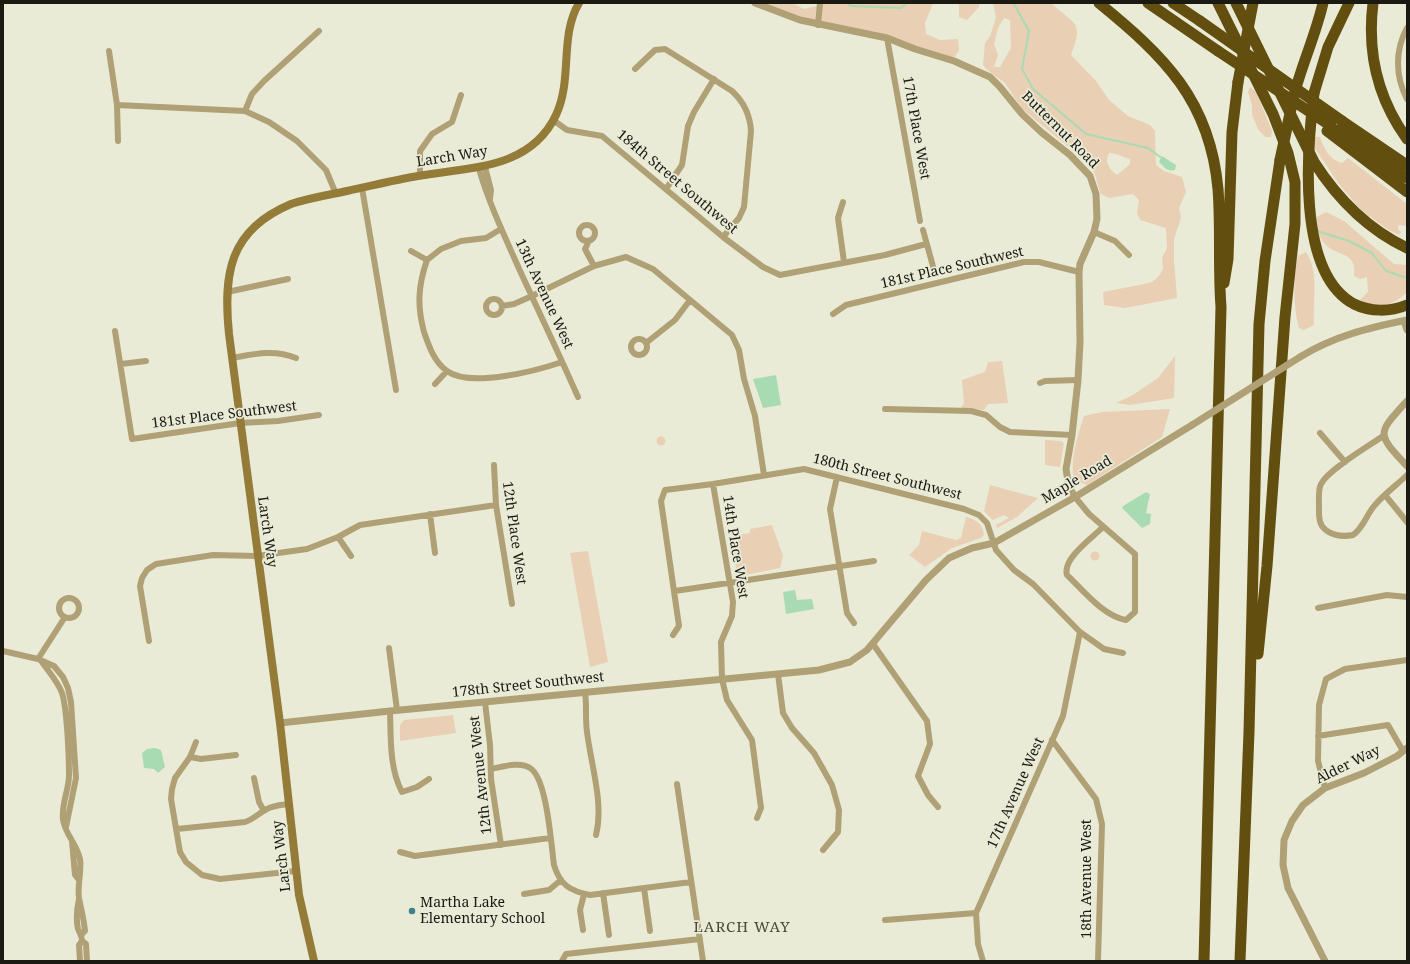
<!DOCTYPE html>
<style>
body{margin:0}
#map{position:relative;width:1410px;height:964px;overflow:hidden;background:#eaebd7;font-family:"Noto Serif",serif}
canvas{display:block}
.frame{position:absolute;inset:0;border:4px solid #1a1a13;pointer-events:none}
</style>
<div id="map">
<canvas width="1410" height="964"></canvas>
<div class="frame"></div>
</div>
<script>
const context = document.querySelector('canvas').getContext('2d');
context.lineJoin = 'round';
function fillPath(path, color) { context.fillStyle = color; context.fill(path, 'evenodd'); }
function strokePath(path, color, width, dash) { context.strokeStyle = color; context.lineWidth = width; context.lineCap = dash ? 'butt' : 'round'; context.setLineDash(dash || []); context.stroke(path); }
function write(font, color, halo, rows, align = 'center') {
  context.font = font + ' "Noto Serif",serif'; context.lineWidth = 3.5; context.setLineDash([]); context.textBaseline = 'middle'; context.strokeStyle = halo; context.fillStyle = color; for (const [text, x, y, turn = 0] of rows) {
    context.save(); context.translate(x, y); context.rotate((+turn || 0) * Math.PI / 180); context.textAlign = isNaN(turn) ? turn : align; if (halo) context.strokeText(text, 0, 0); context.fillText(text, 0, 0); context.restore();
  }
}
const green = new Path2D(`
 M764 3H792L804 9 817 6 818 3H933L925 23 926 34 940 40 958 39 959 50 954 58 801 17Z
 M959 3H980L979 7 967 20 959 17Z
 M993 3H1051C1075 25 1084 21 1071 55L1096 81 1109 100 1128 116 1150 125 1155 131 1156 165 1164 171 1182 177 1186 192 1179 208 1181 218 1174 239V260L1177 298 1125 308 1104 305 1103 292 1144 284 1152 282 1159 276 1163 269 1162 258 1167 248 1166 228 1140 220 1137 213 1139 200 1133 194 1109 198 1100 193 1095 174 1091 167 1075 152 1022 109 1005 83 986 69 983 65 985 43 990 36 996 18ZM1004 18 1010 20 1011 48 1000 67H994L998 55 994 44 998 28ZM1109 153C1117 153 1122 157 1130 159V164L1117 175C1109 169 1104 162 1109 153Z
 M1250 87 1256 92 1272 131 1271 137H1265L1258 129 1252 115V105L1248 92Z
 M1315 137H1320C1325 150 1328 158 1342 163L1348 158 1407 204V226L1398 225V229L1401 232 1399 235 1387 229 1361 210 1339 184 1314 147Z
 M1326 212 1344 221 1394 264 1407 265V292C1393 306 1378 310 1360 300L1368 292 1367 277 1360 279 1354 276C1357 250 1338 258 1325 244 1318 237 1317 226 1317 217Z
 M1306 252C1320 274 1312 301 1314 325L1304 330 1299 328C1293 306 1293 278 1298 256Z
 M1175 356 1174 398 1130 405 1116 403 1133 395 1158 378Z
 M1002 361 1008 403 988 404 984 410 961 408 964 403 962 380 985 372 988 362Z
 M1170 409 1162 437 1087 485 1075 480C1068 465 1079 431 1084 416L1102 412Z
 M656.5 441a4.5 4.5 0 1 1 9 0a4.5 4.5 0 1 1-9 0Z
 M1045 440 1061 441 1064 443 1060 467 1045 465Z
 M990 485 1038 498 1017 517 997 528 996 525 1009 518 1004 515 993 520 984 511Z
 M966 517C976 519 983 525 984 535L981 538 952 548 925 567 909 555 919 545 922 531 956 540 961 538Z
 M772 525 783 556 780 568 745 575 737 573 730 536 750 533V529Z
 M588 551 608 662 590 667 570 553Z
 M1090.5 556a4.5 4.5 0 1 1 9 0a4.5 4.5 0 1 1-9 0Z
 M453 715 456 733 400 741V725L404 720Z`);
const water = new Path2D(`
 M1162 156 1176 165 1175 170C1167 172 1164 167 1159 162Z
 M776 375 781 405 763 408 753 379Z
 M1146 492 1150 494 1146 513 1151 514 1150 524 1142 528 1122 508 1123 506Z
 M795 590 797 600 812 599 814 609 786 614 783 592Z
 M155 748 161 750 165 767 158 773 154 769 144 768 142 753 147 749Z`);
const stream = new Path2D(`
 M847 3 851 6 901 8 907 3
 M1012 3 1014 4 1029 31 1022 69 1033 89 1086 134 1148 148 1163 159
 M1317 231 1349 241 1372 253 1386 271 1407 278`);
const minor = new Path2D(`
 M818 25 820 3
 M1407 28C1395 50 1395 76 1407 99
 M887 38 920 221
 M109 51 117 105 118 141
 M635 69 655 50 665 49 732 91C744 102 750 114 751 131L744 207 739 218 723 237
 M117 105 245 111 269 122 297 141 326 170 336 194
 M245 111 252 94 264 81 319 31
 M553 120 567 130 602 136 723 237 763 267 780 275 885 255 926 244
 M485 167 491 190 490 199
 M479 169C489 204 506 239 521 273 540 314 560 356 578 397
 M420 175V151L432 134 452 122 461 95
 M362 188 396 390
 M666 189 682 165 688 126 694 112 714 79
 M843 202 838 218 844 262
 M579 233a8 8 0 1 1 16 0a8 8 0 1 1-16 0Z
 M923 230 934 270
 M1094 232 1115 241 1129 255
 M589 241 585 249 594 266
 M411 251 427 260 441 249 461 241 486 238 501 229
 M427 260C418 286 417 306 424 332 429 346 434 362 447 371 470 388 536 371 562 362
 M227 292 288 279
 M486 307a8 8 0 1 1 16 0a8 8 0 1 1-16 0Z
 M502 306 514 304 532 296 594 266 626 257 653 269 732 335 739 350 744 379 755 416 764 475
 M833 314 846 305 1024 262H1039L1079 272
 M115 331 132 439 240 423 278 421 319 415
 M631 347a8 8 0 1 1 16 0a8 8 0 1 1-16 0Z
 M646 343 675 320 690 300
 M232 358C254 354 274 349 296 358
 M121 364 146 361
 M1040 383 1045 381 1078 380
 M435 384 447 371
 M885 409 971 411 986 415 1000 427 1010 432 1072 435
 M1320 433 1345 462
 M1383 436C1369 446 1328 470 1321 484 1318 490 1319 498 1319 505 1319 512 1318 520 1322 526 1329 536 1343 537 1353 535 1364 527 1366 515 1375 505 1384 494 1397 485 1407 475
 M494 465 496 505 512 604
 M837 477 830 509 847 613 854 623
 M713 484 733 602 732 616 721 642 722 679 727 700 752 740 761 808 757 818
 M1385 495 1407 522
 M1075 497 1089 514 1135 554V612L1126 620C1103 616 1083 590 1067 575 1062 559 1092 538 1103 527
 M430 514 435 553
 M338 537 351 556
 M675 591 874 561
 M59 608a10 10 0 1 1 20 0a10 10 0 1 1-20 0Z
 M1318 608 1387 595 1407 597
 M1080 632 1104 649 1123 653
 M673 635 679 626 661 501 665 490 713 484 804 469 964 509 979 515 987 523 996 550 1014 570 1033 584 1080 632 1063 716 976 913 978 944 983 961
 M149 641 140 586 142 578 147 570 156 564 213 555 257 556 307 549 338 537 360 525 496 505
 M873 644 927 721 930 744 918 776 928 795 938 807
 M389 648 397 710
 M3 651 38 659 54 666 63 677 68 688 71 702 76 778 66 827
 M38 659 65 617
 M42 662C49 672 58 682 62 693 67 708 69 757 69 775 69 790 61 804 63 820 65 834 77 844 80 859 82 872 77 885 79 898 81 909 84 919 85 931L82 934
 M778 674 783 713 792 728 814 753 832 785 839 810 838 832 823 850
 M585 692C587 705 585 719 587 732 591 765 604 803 596 835
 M485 702 490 745 491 779 501 845
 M390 711C391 736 389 768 402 792L417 787 429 779
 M1318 736 1388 725 1403 751
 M1052 740 1096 799 1102 824 1098 961
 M196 742 190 757 175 778 172 789 171 799 180 852 186 862 202 875 220 879 296 871
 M190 757 201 759 236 755
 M491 769C502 767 520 761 530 768 547 778 551 844 554 865 560 885 570 891 590 895L691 882
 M254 778 259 802 264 811
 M677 784 703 961
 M1325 788 1318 761 1319 705 1326 679 1345 669 1407 660
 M177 829 245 822C254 819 259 813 267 809 274 805 281 805 289 804
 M72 841 75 875 79 880
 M400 852 415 856 550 838
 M644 888 650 931
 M603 893 609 935
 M524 894 549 890 561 880
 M79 899C77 908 76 920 78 929 80 934 82 935 82 941L79 945 80 961
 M885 920 976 913
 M583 930 580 910 584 894
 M82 941 86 944 87 961
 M562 961 566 954 700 939`);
const tertiary = new Path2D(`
 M755 3 800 20 887 38 915 49 954 61 990 77 1000 87 1022 114 1041 132 1070 155 1090 176 1096 194 1097 219 1094 232 1080 264 1079 272 1080 342 1078 380 1072 435 1066 469 1069 487 1075 497
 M1404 321 1407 330
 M1300 357C1334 336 1368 328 1407 320
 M1407 401C1377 434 1376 433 1407 466
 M280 723 390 711 819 670 850 662 867 650 926 580 949 558 972 548 994 543 1075 497 1192 425
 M1325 961 1288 888 1283 865 1284 840 1292 821 1303 805 1325 788 1364 773 1397 756 1407 748`);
const secondary = new Path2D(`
 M314 961 299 895 280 723 229 334C223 274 229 230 291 204 309 198 328 195 347 191 371 186 394 180 418 176 469 167 530 170 556 115 573 79 559 37 579 3`);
const motorway = new Path2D(`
 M1099 3C1164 56 1210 100 1218 189 1221 228 1218 268 1221 307L1204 961
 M1148 3 1218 51
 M1173 3 1200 21
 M1218 3 1273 114 1288 153 1295 182V224L1285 317 1267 566 1258 654
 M1236 3 1314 162C1337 198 1367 229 1407 248
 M1373 3C1367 52 1378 99 1407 139
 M1314 93 1328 47 1349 3
 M1294 95C1302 64 1316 34 1323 3
 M1342 121 1407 165
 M1337 130 1407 178
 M1327 131 1407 192
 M1224 283 1228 259 1232 132 1238 82
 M1240 961 1249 732 1259 324 1265 261 1280 160`);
const tertiaryBridge = new Path2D(`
 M1192 425 1300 357`);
const motorwayBridge = new Path2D(`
 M1200 21 1342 121
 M1218 51 1331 126
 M1238 82 1253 3
 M1314 93C1307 148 1296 273 1354 304 1370 312 1390 312 1407 305
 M1280 160 1294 95`);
const markers = [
 [412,911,4,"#3c818e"]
];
const streetNames = [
 ["17th Place West",916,128,80],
 ["Butternut Road",1060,130,45],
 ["Larch Way",452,157,-9],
 ["184th Street Southwest",677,182,40],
 ["181st Place Southwest",952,268,-13],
 ["13th Avenue West",544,294,65],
 ["181st Place Southwest",224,415,-7],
 ["180th Street Southwest",887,477,14],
 ["Maple Road",1077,480,-31],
 ["Larch Way",267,532,82],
 ["12th Place West",514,533,82],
 ["14th Place West",735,547,81],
 ["178th Street Southwest",528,685,-6],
 ["Alder Way",1348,765,-26],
 ["12th Avenue West",481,775,-96],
 ["17th Avenue West",1016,793,-66],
 ["Larch Way",282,856,-97],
 ["18th Avenue West",1087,879,-90]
];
const poiNames = [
 ["Martha Lake",420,903],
 ["Elementary School",420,919]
];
const neighbourhoodNames = [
 ["LARCH WAY",742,928]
];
fillPath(green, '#e9cfb3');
fillPath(water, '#a9dbb3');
strokePath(stream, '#a9dbb3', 2);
strokePath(minor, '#b0a075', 6);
strokePath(tertiary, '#b0a075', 7);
strokePath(secondary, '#947b38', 8);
strokePath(motorway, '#624e0f', 11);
strokePath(tertiaryBridge, '#b0a075', 7);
strokePath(motorwayBridge, '#624e0f', 11);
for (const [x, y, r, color] of markers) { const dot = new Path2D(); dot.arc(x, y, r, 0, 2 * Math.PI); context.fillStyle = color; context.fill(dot); strokePath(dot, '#eaebd7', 1.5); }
write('14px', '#1a1a13', '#eaebd7', streetNames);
write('14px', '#1a1a13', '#eaebd7', poiNames, 'left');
context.letterSpacing = '1px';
write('15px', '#494a3a', '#eaebd7', neighbourhoodNames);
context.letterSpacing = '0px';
</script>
